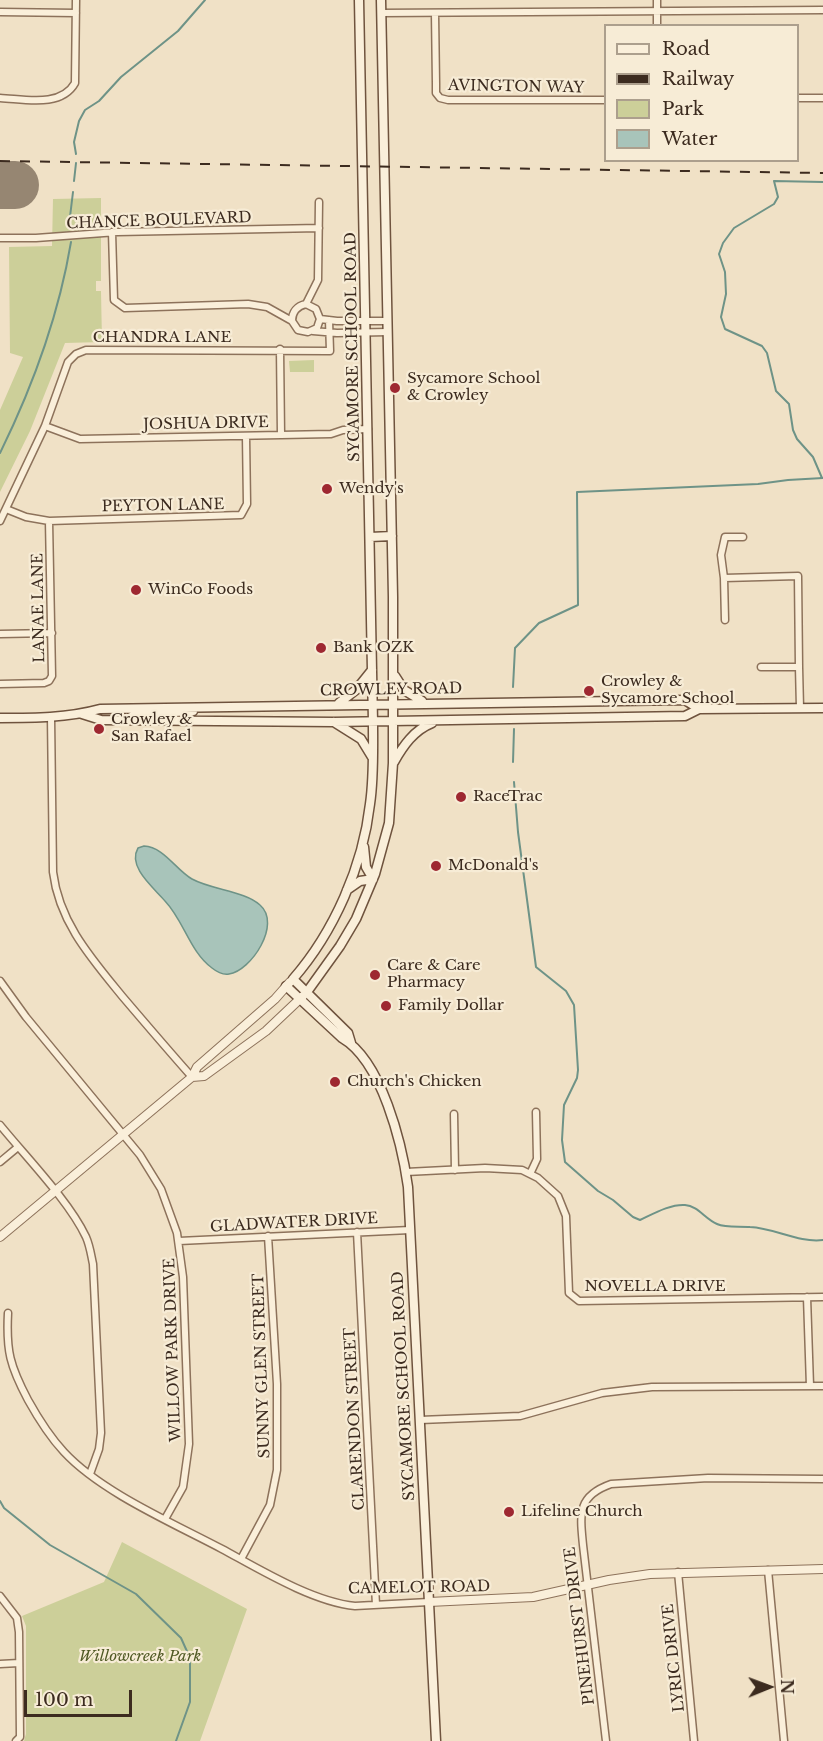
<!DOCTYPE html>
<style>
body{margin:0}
#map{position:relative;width:823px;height:1741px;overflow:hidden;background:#f0e1c6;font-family:"Libre Baskerville",serif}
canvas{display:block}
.legend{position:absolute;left:604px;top:24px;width:195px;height:138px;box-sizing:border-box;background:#f7ecd6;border:2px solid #ac9f8d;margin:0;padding:8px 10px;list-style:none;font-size:18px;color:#3c2b1f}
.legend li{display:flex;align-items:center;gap:12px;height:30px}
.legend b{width:30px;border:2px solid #ac9f8d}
.north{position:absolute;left:739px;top:1657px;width:60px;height:60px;-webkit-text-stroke:4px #f7ecd6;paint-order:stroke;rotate:89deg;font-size:16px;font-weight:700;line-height:24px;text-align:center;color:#3c2b1f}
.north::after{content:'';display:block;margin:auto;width:21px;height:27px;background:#3c2b1f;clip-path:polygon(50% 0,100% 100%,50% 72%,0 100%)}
.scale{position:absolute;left:24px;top:1690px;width:108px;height:27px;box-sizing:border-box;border:3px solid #3c2b1f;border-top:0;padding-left:8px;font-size:18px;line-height:21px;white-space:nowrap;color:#3c2b1f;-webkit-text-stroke:4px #f7ecd6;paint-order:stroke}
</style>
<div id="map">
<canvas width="823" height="1741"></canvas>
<ul class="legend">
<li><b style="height:8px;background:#faefda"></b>Road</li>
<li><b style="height:8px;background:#3c2b1f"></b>Railway</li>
<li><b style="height:16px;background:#cccf99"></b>Park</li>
<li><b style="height:16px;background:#a8c4ba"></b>Water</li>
</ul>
<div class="north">N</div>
<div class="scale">100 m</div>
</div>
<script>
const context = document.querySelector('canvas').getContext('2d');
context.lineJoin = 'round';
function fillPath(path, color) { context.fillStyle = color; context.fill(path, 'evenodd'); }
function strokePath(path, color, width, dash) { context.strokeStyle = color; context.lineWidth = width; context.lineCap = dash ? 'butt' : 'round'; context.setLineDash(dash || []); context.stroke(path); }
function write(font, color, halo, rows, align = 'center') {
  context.font = font + ' "Libre Baskerville",serif'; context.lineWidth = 4.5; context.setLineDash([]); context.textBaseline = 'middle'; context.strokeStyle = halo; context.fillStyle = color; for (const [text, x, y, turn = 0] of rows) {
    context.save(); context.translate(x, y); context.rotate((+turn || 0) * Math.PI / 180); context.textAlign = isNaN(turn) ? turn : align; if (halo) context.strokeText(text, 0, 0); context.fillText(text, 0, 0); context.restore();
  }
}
const green = new Path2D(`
 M101 198V281H96V291H101L102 342 65 343 30 431 0 492V410L23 357 10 353 9 247 52 246 53 199Z
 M314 360V372H290L289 361Z
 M122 1542 247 1609 200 1741H24L26 1734V1626L22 1616 104 1582Z`);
const water = new Path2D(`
 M144 846C164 847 176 870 192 879 212 890 245 891 260 905 282 924 251 971 229 974 223 975 217 972 212 968 190 952 184 921 165 901 154 888 127 867 138 848Z`);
const stream = new Path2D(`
 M76 154 74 142 79 121 85 110 99 101 121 77 178 31 205 0
 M74 181 76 163
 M69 225 73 192
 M0 453C32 388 59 314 71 242
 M822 478 813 457 797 439 793 430 789 404 776 391 767 353 762 346 725 329 721 317 726 294 725 272 719 254 723 243 734 228 774 204 778 197 774 181 823 182
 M513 687 515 648 539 623 578 605 577 492 758 484 788 480 823 478
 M513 762 514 729
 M514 782 518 832 536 967 566 991 574 1005 578 1070 577 1078 564 1105 562 1140 565 1162 598 1191 613 1200 633 1217 640 1220C653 1214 670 1204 685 1205 698 1206 705 1219 717 1224 726 1228 739 1226 750 1227 775 1228 798 1243 823 1240
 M0 1501 4 1508 50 1545 136 1594 181 1638 190 1658V1702L176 1741`);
const runway = new Path2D(`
 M0 185H15`);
const minor = new Path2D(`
 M657 0V26
 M0 12 76 13
 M381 13 823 10
 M435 13 436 84V93L440 98 448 100H606
 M0 98C24 99 61 108 75 83L76 0
 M798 98H823
 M112 232 114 300 125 308 248 304 267 307 292 321 298 330 308 332 317 328 320 319 316 309 306 304
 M0 238H36L117 232 319 228
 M320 319 337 321H387
 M292 321C292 312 297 306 306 304L318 280 319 202
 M313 331 337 333 388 332
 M280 349 281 435
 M45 426 80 439 331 434 343 430 368 429
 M6 509 26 517 49 521 241 515 247 504 246 436
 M0 521 45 426 68 362 76 354 86 350 330 351 329 320
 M743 537H725L721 555 724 578 798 576 799 667H761
 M724 578 725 620
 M0 634 52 633
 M799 667 800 708
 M0 684 44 683 49 681 52 676 49 521
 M51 717 53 872C59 922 91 958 122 996 145 1023 168 1050 192 1077
 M0 981 26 1017 140 1155 161 1189 177 1233 183 1277 189 1444 183 1487 165 1519
 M454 1114 455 1170
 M0 1125C26 1157 69 1201 86 1237 90 1246 91 1255 93 1264L101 1433 99 1449 90 1474
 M0 1162 18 1147
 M406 1172 485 1168 522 1170 538 1178 558 1196 566 1216 569 1293 579 1301 823 1297
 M530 1174 537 1159 536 1112
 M357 1232 376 1605
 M179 1241 410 1230
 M807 1297 810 1386
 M8 1313C6 1351 10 1366 28 1400 38 1418 50 1437 64 1452 101 1492 173 1523 222 1549 259 1569 313 1602 355 1606L429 1602
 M420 1420 520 1416 602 1393 652 1387 823 1386
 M241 1559 270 1505 277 1470V1384L268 1236
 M768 1570 784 1741
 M678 1572 694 1741
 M0 1596 17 1618 19 1632 20 1737 16 1741
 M0 1664 19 1663
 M606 1741 583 1545C580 1514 577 1496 611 1484L708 1478 823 1479`);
const tertiary = new Path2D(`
 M192 1077 204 1076 266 1031 303 996
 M0 1237 192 1077 197 1067 275 999 290 982
 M429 1602 533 1597 609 1580 650 1574 823 1569`);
const secondary = new Path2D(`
 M370 537 392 536
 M395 676 404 690 422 701
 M339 703 356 690 372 670
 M82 714 101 720 334 722 685 716 699 709 823 708
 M131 717 137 714 193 711
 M0 718C34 718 67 718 100 709L685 700 699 709
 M334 722 361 739 372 757
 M394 762C403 746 414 730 432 723
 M347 890 360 881 373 879 366 867 364 847
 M286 986 342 1038C382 1061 402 1144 408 1187L436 1741
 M307 992 340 946 356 919 375 874 389 823 393 763V597L381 0
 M351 1043 348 1033 293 979C334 932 363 866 370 804 374 777 373 749 373 722L359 0`);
const rail = new Path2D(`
 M0 161 823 173`);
const markers = [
 [395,388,6,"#9e2831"],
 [327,489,6,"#9e2831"],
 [136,590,6,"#9e2831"],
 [321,648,6,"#9e2831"],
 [589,691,6,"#9e2831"],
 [99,729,6,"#9e2831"],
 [461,797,6,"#9e2831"],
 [436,866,6,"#9e2831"],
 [375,975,6,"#9e2831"],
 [386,1006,6,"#9e2831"],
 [335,1082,6,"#9e2831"],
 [509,1512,6,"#9e2831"]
];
const streetNames = [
 ["AVINGTON WAY",516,87,1],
 ["CHANCE BOULEVARD",159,221,-2],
 ["CHANDRA LANE",162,338],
 ["SYCAMORE SCHOOL ROAD",353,347,-91],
 ["JOSHUA DRIVE",206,424,-1],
 ["PEYTON LANE",163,506,-1],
 ["LANAE LANE",39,608,-91],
 ["CROWLEY ROAD",391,690,-1],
 ["GLADWATER DRIVE",294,1223,-3],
 ["NOVELLA DRIVE",655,1287],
 ["WILLOW PARK DRIVE",173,1350,-92],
 ["SUNNY GLEN STREET",262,1366,-92],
 ["SYCAMORE SCHOOL ROAD",404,1386,-93],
 ["CLARENDON STREET",355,1419,-93],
 ["CAMELOT ROAD",419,1588,-1],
 ["PINEHURST DRIVE",580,1626,-97],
 ["LYRIC DRIVE",674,1658,-96]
];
const poiNames = [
 ["Sycamore School",407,379],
 ["& Crowley",407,396],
 ["Wendy's",339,489],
 ["WinCo Foods",148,590],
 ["Bank OZK",333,648],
 ["Crowley &",601,682],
 ["Sycamore School",601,699],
 ["Crowley &",111,720],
 ["San Rafael",111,737],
 ["RaceTrac",473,797],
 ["McDonald's",448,866],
 ["Care & Care",387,966],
 ["Pharmacy",387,983],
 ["Family Dollar",398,1006],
 ["Church's Chicken",347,1082],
 ["Lifeline Church",521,1512]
];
const parkNames = [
 ["Willowcreek Park",140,1657]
];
fillPath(green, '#cccf99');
fillPath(water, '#a8c4ba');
strokePath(water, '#6e9387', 1.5);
strokePath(stream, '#6e9387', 2);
strokePath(runway, '#968672', 48);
strokePath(minor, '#8d725b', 9);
strokePath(tertiary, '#8d725b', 10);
strokePath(secondary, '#6f533e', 11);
strokePath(minor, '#faefda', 6);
strokePath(tertiary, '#faefda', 8);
strokePath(secondary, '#faefda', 8);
strokePath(rail, '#3c2b1f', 2, [10, 10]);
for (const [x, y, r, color] of markers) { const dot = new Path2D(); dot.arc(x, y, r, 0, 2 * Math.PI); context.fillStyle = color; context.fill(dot); strokePath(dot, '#f7ecd6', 2); }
write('15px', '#3c2b1f', '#f7ecd6', streetNames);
write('15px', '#3c2b1f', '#f7ecd6', poiNames, 'left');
write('italic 15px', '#505a25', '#f7ecd6', parkNames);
</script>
